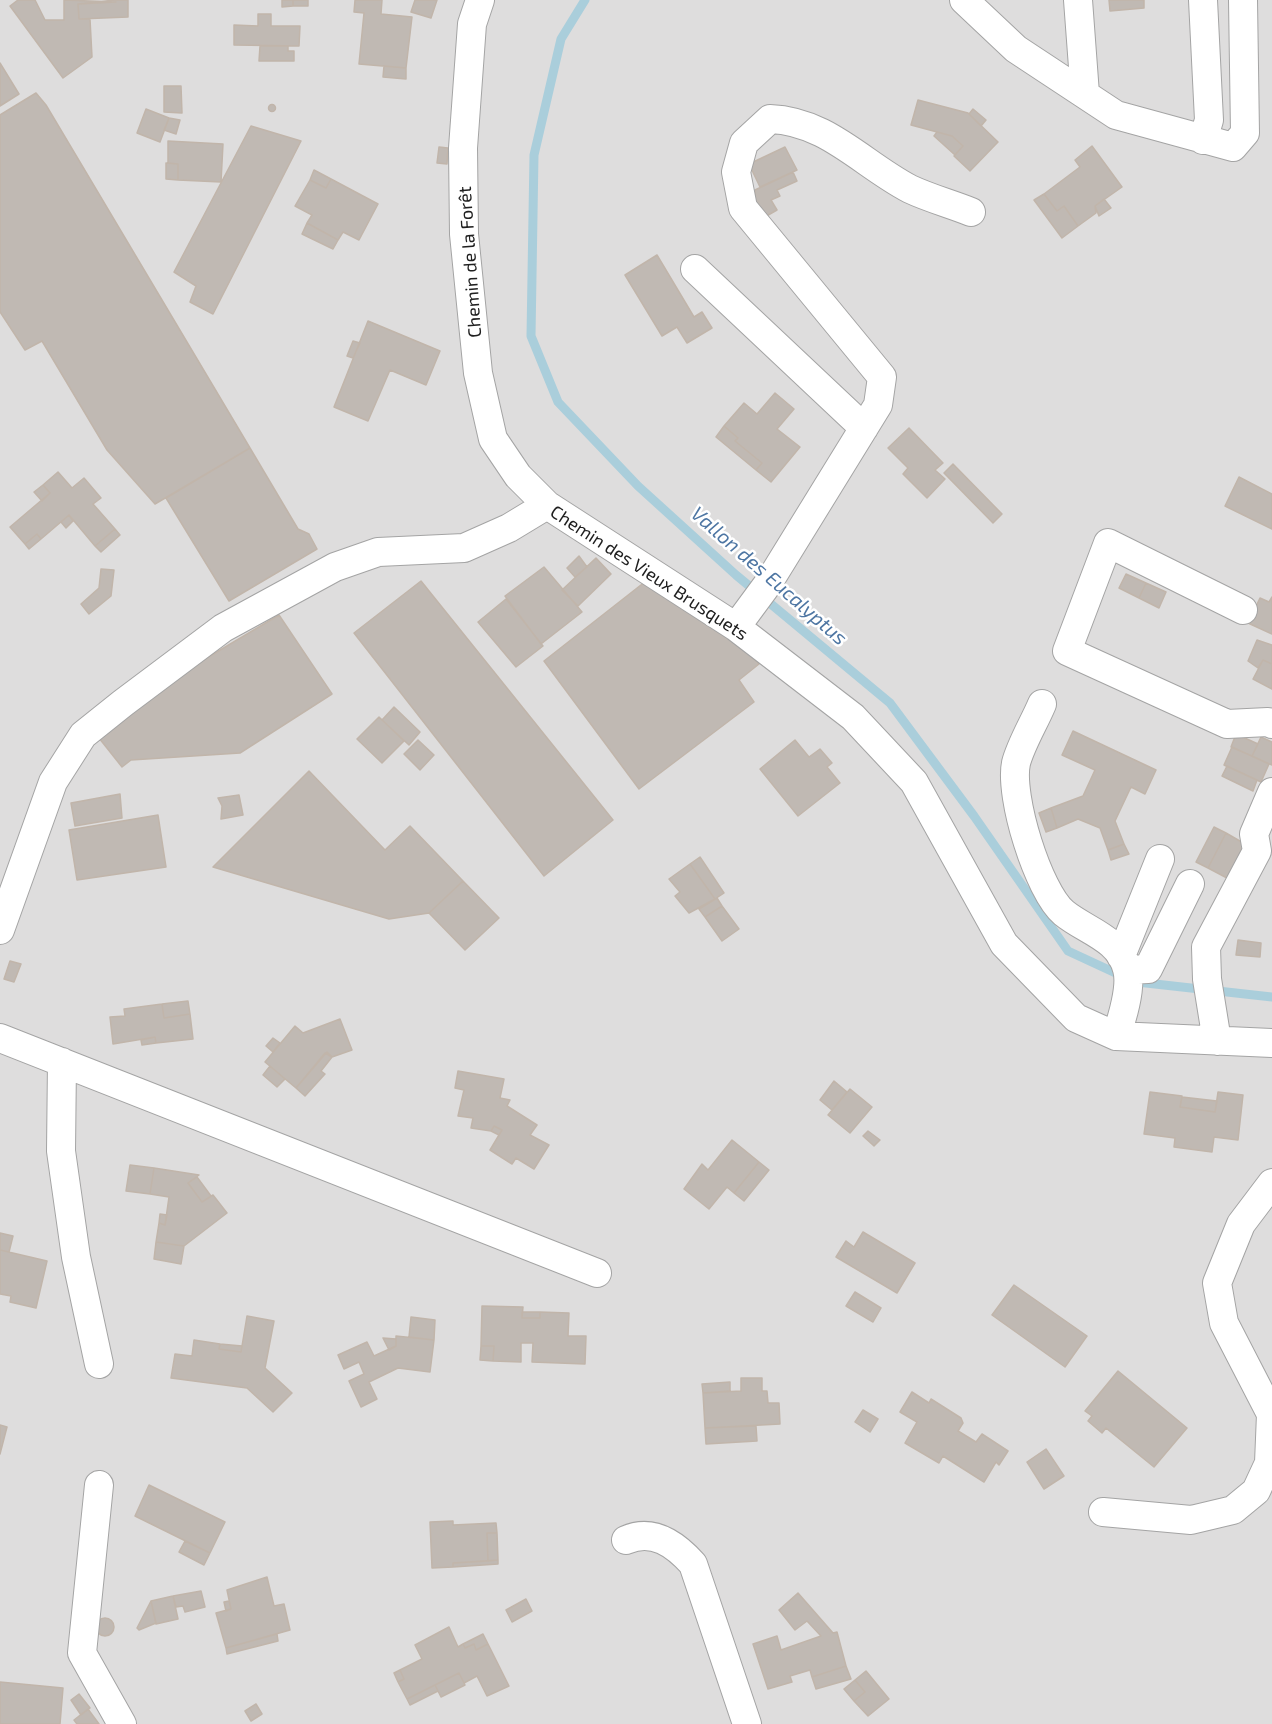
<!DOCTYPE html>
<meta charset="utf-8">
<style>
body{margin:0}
canvas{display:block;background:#f0ede7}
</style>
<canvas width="1272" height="1724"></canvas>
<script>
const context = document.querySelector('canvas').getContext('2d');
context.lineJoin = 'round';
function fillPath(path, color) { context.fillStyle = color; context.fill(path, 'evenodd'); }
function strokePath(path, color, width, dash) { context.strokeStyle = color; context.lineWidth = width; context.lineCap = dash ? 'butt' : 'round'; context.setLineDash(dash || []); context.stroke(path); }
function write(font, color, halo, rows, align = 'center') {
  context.font = font + ' "Exo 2",sans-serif'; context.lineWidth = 5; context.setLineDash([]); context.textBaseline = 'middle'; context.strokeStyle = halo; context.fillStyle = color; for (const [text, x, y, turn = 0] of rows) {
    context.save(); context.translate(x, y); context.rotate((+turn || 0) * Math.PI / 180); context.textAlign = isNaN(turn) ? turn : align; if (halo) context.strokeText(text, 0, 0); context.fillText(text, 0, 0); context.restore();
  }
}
const residential = new Path2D(`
 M0 0H1272V1724H0Z`);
const stream = new Path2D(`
 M585 0 561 39 534 155 531 336 558 402 638 486 736 575 890 703 974 816 1068 951 1122 976
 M1137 982 1272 997`);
const building = new Path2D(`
 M18 0H35L45 20H64V0L116 2 78 4 79 19H90L92 57 63 78 10 6Z
 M115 0H128V17L79 19 78 4Z
 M282 0H293V6L282 7Z
 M293 0H308V6H293Z
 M355 0H382L381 14 412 17 406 68 359 64 364 13 354 12Z
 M415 0H437L431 18 411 12Z
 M1109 0H1144V8L1110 11Z
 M258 14H271V26H300L299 46 234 45V25L258 26Z
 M260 46H288V51H294V61H259Z
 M0 63 19 94 0 106Z
 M384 66 406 68V79L383 77Z
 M164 86H181L182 113 164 112Z
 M36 93 46 105 250 448 155 504 107 450 42 341 25 350 0 312V115Z
 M918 100 968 113 998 142 970 171 954 156 963 146 952 136 911 125Z
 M268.5 108a3.5 3.5 0 1 1 7 0a3.5 3.5 0 1 1-7 0Z
 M146 109 169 118 160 142 137 133Z
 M973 109 986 120 981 126 969 114Z
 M169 118 180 120 176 134 164 130Z
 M251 126 301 141 213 314 190 302 196 286 174 272Z
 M937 132 952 136 963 146 955 155 934 136Z
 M168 141 223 144 221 182 178 180V164L168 163Z
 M1092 146 1122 187 1095 206 1096 213 1078 226 1064 206 1057 211 1044 194 1080 167 1075 160Z
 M439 147 448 148 447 164 437 163Z
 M785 147 797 170 760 187 749 164Z
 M166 163 178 164V180L166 179Z
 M314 170 331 179 326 188 310 180Z
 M793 172 797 181 777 190 780 196 771 200 777 210 763 218 755 199V190Z
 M331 179 378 204 359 240 343 232 338 240 307 223 312 215 295 206 310 180 326 188Z
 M1044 194 1057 211 1064 206 1078 226 1062 238 1034 200Z
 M1104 199 1111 208 1099 216 1095 206Z
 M307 223 338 240 333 249 302 234Z
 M657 255 694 317 702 312 712 328 687 343 677 327 662 336 625 275Z
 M368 321 440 351 426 385 390 370 368 421 334 407Z
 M353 341 360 343 353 358 347 356Z
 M775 393 794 409 777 429 800 447 771 482 756 470 762 463 735 441 738 438 724 426 744 403 757 414Z
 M724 426 738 438 735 441 762 463 756 470 716 437Z
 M909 428 943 463 935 470 945 479 927 498 903 474 908 468 888 448Z
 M250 448 298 529 309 534 317 549 229 601 166 498Z
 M953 464 1002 514 993 523 944 473Z
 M58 472 72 488 84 478 101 498 93 504 115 529 95 546 69 515 41 539 37 534 25 544 10 527 50 493 43 485Z
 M1239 477 1272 494V529L1225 506Z
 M43 485 50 493 42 501 34 492Z
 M69 515 73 521 66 528 61 522Z
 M115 529 120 535 101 552 95 546Z
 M37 534 41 539 29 549 25 544Z
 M579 556 587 567 575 577 567 568Z
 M596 558 611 574 578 606 562 590Z
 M544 567 582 612 541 644 505 596Z
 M101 569 114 570 111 596 89 614 81 604 99 588Z
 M1126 574 1146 583 1139 598 1119 588Z
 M421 581 613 820 544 876 354 633Z
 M646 581 746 651 759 664 739 680 754 702 639 789 544 661Z
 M1146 583 1166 592 1159 608 1139 598Z
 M1272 597V634L1248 623 1260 598 1269 602Z
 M506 599 543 646 516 667 478 622Z
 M279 615 332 694 240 753 131 760 122 767 99 738 200 662Z
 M1257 640 1272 645V664L1263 660 1258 668 1248 661Z
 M1263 660 1272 664V689L1253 679Z
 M394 707 420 732 409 745 382 720Z
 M379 717 404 741 382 763 357 739Z
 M1073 731 1156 770 1145 794 1131 787 1115 821 1124 844 1108 850 1100 828 1078 819 1057 828 1051 808 1083 796 1095 770 1062 755Z
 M1236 734 1258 744 1252 756 1231 747Z
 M1261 737 1272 742V765L1252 756Z
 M418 740 434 755 420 770 404 754Z
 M795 740 809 757 820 749 832 763 827 767 840 783 798 816 760 769Z
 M1232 747 1269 764 1261 782 1224 765Z
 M1227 766 1257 780 1253 791 1222 776Z
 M309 771 385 850 410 826 463 881 429 913 389 919 213 867Z
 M120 794 122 818 75 826 71 803Z
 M239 795 243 815 221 819 222 806 218 798Z
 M1051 808 1057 828 1046 832 1039 813Z
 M158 815 166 867 77 880 69 830Z
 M1214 827 1226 833 1208 868 1196 862Z
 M1226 833 1245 844 1227 878 1208 868Z
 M1124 844 1129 854 1111 860 1108 850Z
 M700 857 724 893 715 899 690 864Z
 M690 864 715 899 689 913 675 896 680 892 669 879Z
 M463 881 499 918 465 950 429 913Z
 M717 898 722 906 705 917 699 909Z
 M722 906 739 929 722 941 705 917Z
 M1238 940 1261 943 1260 957 1236 955Z
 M10 961 21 964 14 982 4 979Z
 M188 1001 190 1014 164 1018 162 1004Z
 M162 1004 164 1018 190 1014 193 1039 156 1043 155 1037 113 1044 110 1017 125 1016 124 1009Z
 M340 1019 352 1050 332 1057 325 1053 296 1088 265 1062 295 1026 303 1033Z
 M155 1037 156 1043 142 1045 141 1040Z
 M273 1038 280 1043 273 1052 266 1046Z
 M327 1052 332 1057 321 1071 325 1074 305 1096 296 1088Z
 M270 1066 285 1079 277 1087 263 1075Z
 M458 1071 504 1079 500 1098 510 1100 507 1106 537 1125 530 1135 549 1145 534 1169 516 1158 512 1164 490 1150 502 1130 494 1126 491 1131 471 1128 473 1118 458 1116 464 1090 455 1088Z
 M834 1081 847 1092 832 1110 820 1100Z
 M850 1089 872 1107 850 1133 828 1115Z
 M1150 1092 1182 1096 1180 1107 1215 1112 1218 1092 1243 1095 1238 1140 1214 1137 1212 1152 1174 1147 1175 1138 1144 1134Z
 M1182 1097 1217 1101 1215 1112 1180 1107Z
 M494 1126 502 1130 499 1135 491 1131Z
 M868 1131 880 1140 874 1146 863 1136Z
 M732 1140 759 1162 734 1193 727 1187 709 1209 684 1189 702 1164 708 1170Z
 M759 1162 769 1170 744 1201 734 1193Z
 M130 1165 154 1168 150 1194 126 1191Z
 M154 1168 199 1175 188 1183 202 1202 213 1195 227 1213 184 1246 156 1242 159 1223 165 1225 169 1197 150 1194Z
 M197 1177 211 1196 202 1202 188 1183Z
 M160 1214 167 1215 165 1225 159 1223Z
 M863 1232 915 1263 897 1293 836 1257 846 1241 854 1247Z
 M0 1233 13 1236 9 1252 0 1250Z
 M156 1242 184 1246 181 1264 154 1259Z
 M0 1250 47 1261 36 1308 10 1302 11 1296 0 1294Z
 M1014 1285 1087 1336 1065 1367 992 1315Z
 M855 1292 881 1308 873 1322 846 1306Z
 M482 1306 523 1307 522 1318H540V1312L569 1313 568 1336H586L585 1364 532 1362 533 1343H521V1362L493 1361 494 1346H481Z
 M522 1312H540V1318H522Z
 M247 1316 274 1321 265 1368 292 1393 273 1412 247 1388 171 1378 175 1354 192 1356 194 1340 220 1344 219 1349 241 1352Z
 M411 1317 435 1320 434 1340 409 1337Z
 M396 1336 434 1340 430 1372 398 1368 369 1382 377 1399 361 1407 349 1381 364 1374 359 1362 344 1369 338 1355 367 1342 374 1356 396 1346Z
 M383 1338 396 1339V1346L389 1350Z
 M220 1344 242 1346 241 1352 219 1349Z
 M481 1346H494L493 1361 480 1360Z
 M1118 1371 1187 1428 1154 1467 1106 1428 1102 1433 1088 1421 1092 1416 1085 1411Z
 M741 1378H762V1391H767L768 1403H779L780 1424 705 1428 703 1393 741 1391Z
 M730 1382V1391L703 1393 702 1384Z
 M912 1392 929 1403 931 1399 961 1418 963 1423 958 1431 976 1442 982 1434 1008 1451 999 1465 996 1462 984 1482 943 1456 939 1463 905 1443 917 1422 900 1412Z
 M863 1410 878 1419 870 1432 855 1422Z
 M0 1425 7 1427 0 1454Z
 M756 1426 757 1441 706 1444 705 1428Z
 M1046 1449 1064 1476 1044 1489 1027 1462Z
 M149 1485 225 1522 210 1553 135 1516Z
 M453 1521V1525L496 1523 497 1533H487L488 1561 453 1563V1567L432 1568 430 1522Z
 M487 1533H497L498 1560 488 1561Z
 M185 1541 210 1553 204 1565 179 1552Z
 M498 1560V1564L453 1567V1563Z
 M267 1577 274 1606 284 1604 290 1630 226 1648 216 1613 231 1609 227 1590Z
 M201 1591 205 1607 185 1612 183 1606 176 1607 173 1596Z
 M798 1593 833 1633 837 1632 846 1666 812 1677 810 1670 790 1676 792 1682 768 1689 753 1644 777 1636 781 1650 821 1636 807 1621 795 1630 779 1610Z
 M173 1596 178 1619 156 1624 151 1601Z
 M526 1599 532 1611 512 1622 506 1610Z
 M151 1601 156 1623 139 1630 137 1628Z
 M229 1601 231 1609 226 1611 224 1602Z
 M96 1627a9 9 0 1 1 18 0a9 9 0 1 1-18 0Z
 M449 1627 458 1647 463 1644 465 1648 474 1644 476 1650 488 1644 509 1686 487 1696 477 1676 464 1683 459 1673 407 1699 398 1682 404 1679 400 1670 422 1659 415 1645Z
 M277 1634 278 1641 227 1654 226 1648Z
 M483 1634 488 1644 476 1650 474 1644 465 1648 463 1644Z
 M846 1666 851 1679 816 1689 812 1677Z
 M400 1670 404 1679 398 1682 394 1673Z
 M866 1671 889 1699 868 1716 854 1701 865 1692 855 1680Z
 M459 1673 465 1685 441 1697 435 1685Z
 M855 1680 865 1692 854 1701 844 1689Z
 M0 1682 63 1688 60 1724H0Z
 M435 1685 438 1691 410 1705 407 1699Z
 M79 1694 90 1708 81 1715 71 1700Z
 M256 1704 262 1714 251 1721 245 1711Z
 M88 1709 99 1724H77L74 1720Z`);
const minor = new Path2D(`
 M480 0 472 24 463 148 464 234 478 373 493 439 518 476 547 505
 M964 0 1016 49 1116 115 1233 147 1245 133 1243 0
 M1078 0 1085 94
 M1203 0 1209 120 1203 140
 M695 269 864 428
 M1243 610 1108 543 1067 651 1227 724 1268 722 1272 724
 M736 627 767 585 878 405 882 377 743 208 736 172 744 143 770 119C827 121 862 164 910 189 929 198 951 204 971 212
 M1042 704C1034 723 1021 744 1016 763 1009 796 1038 891 1064 913 1086 931 1119 938 1127 969 1132 986 1122 1019 1116 1036
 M0 930 53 782 83 735 123 703 223 628 335 567 378 552 464 548 509 528 547 505 736 627 853 717 914 782 1004 944 1076 1018 1116 1036 1272 1043
 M1121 956 1160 859
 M1128 970 1148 969 1190 884
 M0 1038 597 1273
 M1217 1041 1207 979 1206 947 1257 851 1254 834 1272 792
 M62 1062 61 1151 76 1257 99 1364
 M99 1485 82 1653 122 1724
 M1103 1512 1191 1520 1233 1510 1256 1491 1269 1463 1271 1414 1224 1323 1217 1283 1241 1224 1272 1183
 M626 1540C653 1528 675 1544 693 1564L747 1724`);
const streetNames = [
 ["Chemin de la Forêt",470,262,-94],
 ["Chemin des Vieux Brusquets",649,573,33]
];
const waterNames = [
 ["Vallon des Eucalyptus",769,576,41]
];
fillPath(residential, '#dedddd');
strokePath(stream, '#aacedb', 9);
fillPath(building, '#c0b9b3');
strokePath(building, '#c1b5aa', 1.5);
strokePath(minor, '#a4a4a4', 30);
strokePath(minor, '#fff', 28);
write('18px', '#202020', '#fff', streetNames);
write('italic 20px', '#4e76a3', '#fff', waterNames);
</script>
